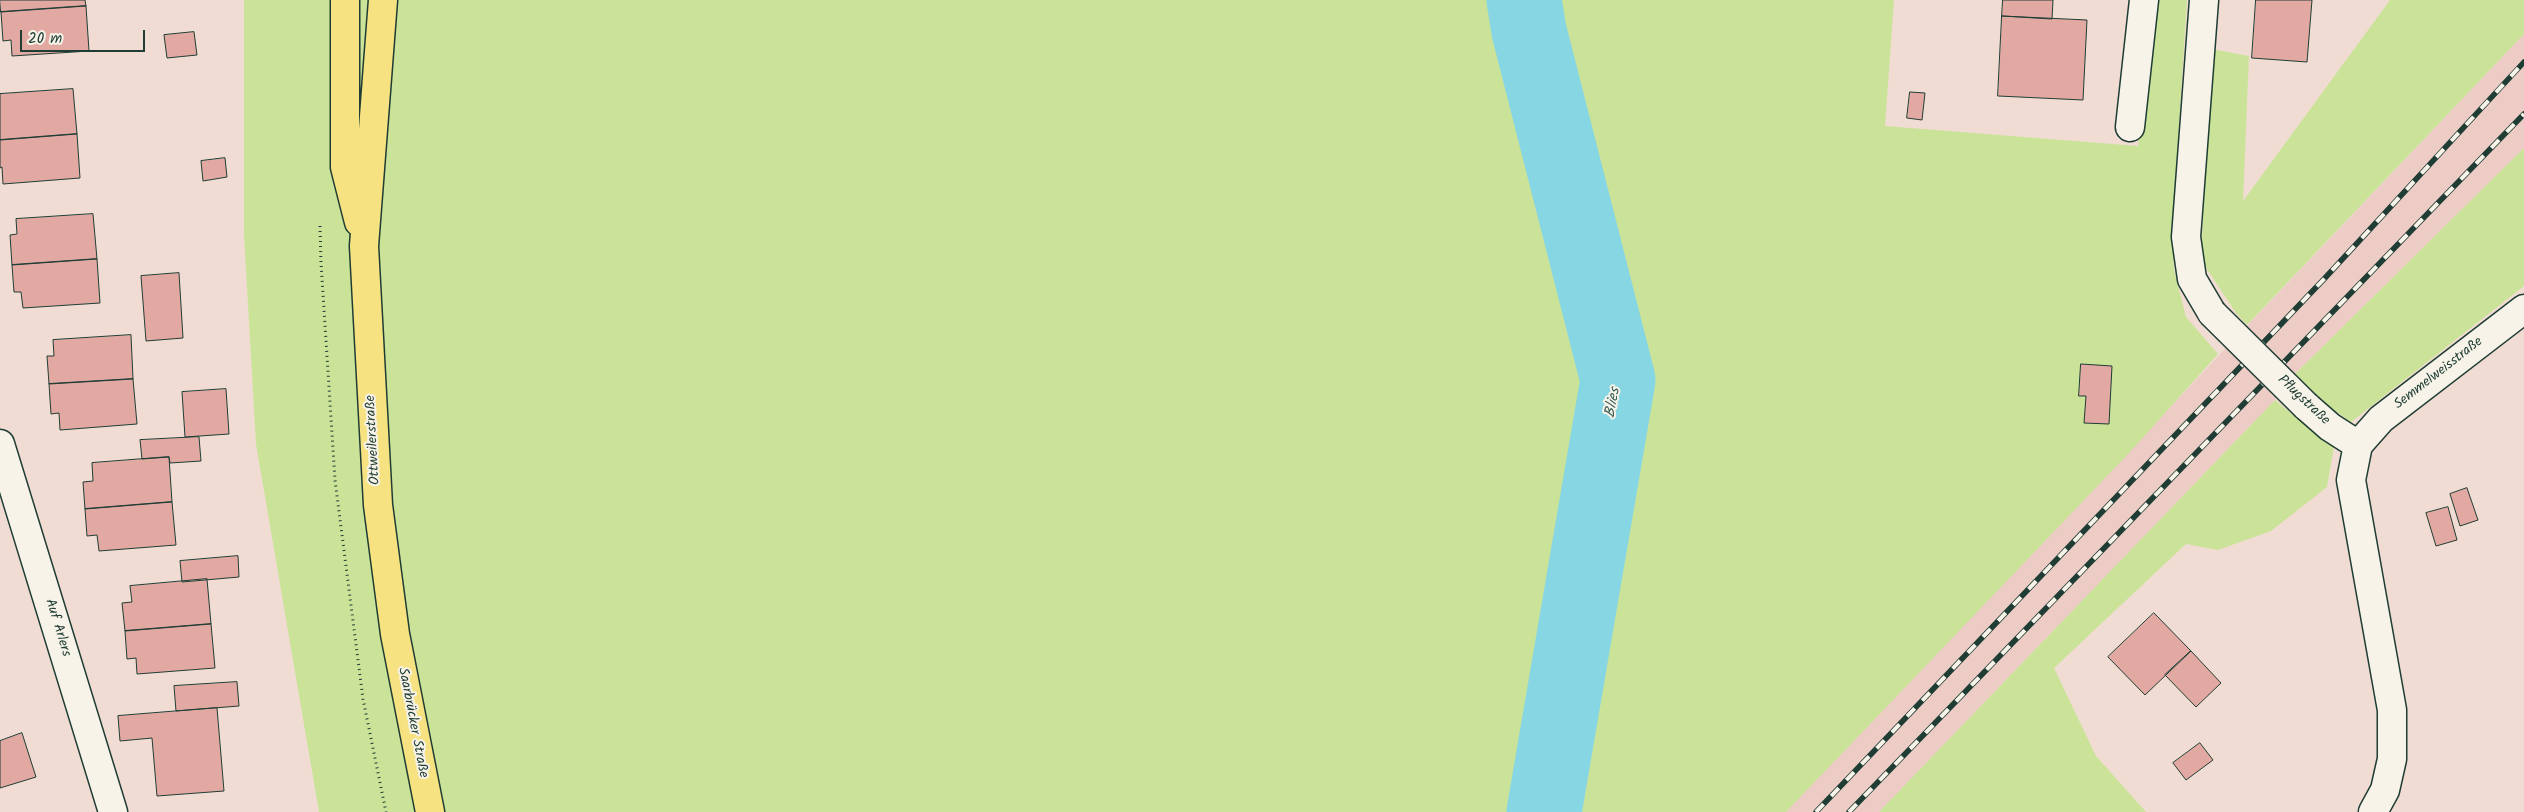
<!DOCTYPE html>
<meta charset="utf-8">
<style>
body{margin:0}
#map{position:relative;width:2524px;height:812px;overflow:hidden;background:#f1dcd3;font-family:Kalam,sans-serif}
canvas{display:block}
.scale{position:absolute;left:20px;top:30px;width:125px;height:22px;box-sizing:border-box;border:2px solid #1f3d34;border-top:0;padding-left:6px;font-size:15px;line-height:18px;white-space:nowrap;color:#1f3d34;-webkit-text-stroke:4px #f7f3e8;paint-order:stroke}
</style>
<div id="map">
<canvas width="2524" height="812"></canvas>
<div class="scale">20 m</div>
</div>
<script>
const context = document.querySelector('canvas').getContext('2d');
context.lineJoin = 'round';
function fillPath(path, color) { context.fillStyle = color; context.fill(path, 'evenodd'); }
function strokePath(path, color, width, dash) { context.strokeStyle = color; context.lineWidth = width; context.lineCap = dash ? 'butt' : 'round'; context.setLineDash(dash || []); context.stroke(path); }
function write(font, color, halo, rows, align = 'center') {
  context.font = font + ' Kalam,sans-serif'; context.lineWidth = 4; context.setLineDash([]); context.textBaseline = 'middle'; context.strokeStyle = halo; context.fillStyle = color; for (const [text, x, y, turn = 0] of rows) {
    context.save(); context.translate(x, y); context.rotate((+turn || 0) * Math.PI / 180); context.textAlign = isNaN(turn) ? turn : align; if (halo) context.strokeText(text, 0, 0); context.fillText(text, 0, 0); context.restore();
  }
}
const built = new Path2D(`
 M2524 34V148L2295 374 2275 400 1879 812H1786Z`);
const green = new Path2D(`
 M244 0H1894L1885 126 2138 146 2154 0H2187L2172 233 2174 270 2186 317 2218 354 2129 453 1786 812H319L256 444 244 235Z
 M2390 0H2524V34L2247 325 2236 313 2201 260 2211 49 2249 56 2243 201Z
 M2524 148V286L2351 422 2325 404 2295 374Z
 M2275 400 2304 424 2334 446 2327 487 2271 531 2218 550 2186 544 2054 668 2096 756 2146 812H1879Z`);
const river = new Path2D(`
 M1524 0 1529 31 1618 380 1544 812`);
const building = new Path2D(`
 M0 0H85L86 6 1 12Z
 M2003 0H2053L2052 19 2002 16Z
 M2256 0H2312L2307 62 2252 58Z
 M86 6 89 51 12 56 11 40 3 41 1 12Z
 M2002 16 2087 20 2083 100 1998 96Z
 M194 32 197 55 167 58 164 35Z
 M73 89 77 134 0 140V94Z
 M1910 92 1925 93 1922 120 1907 118Z
 M77 134 80 178 3 184 2 167 0 168V140Z
 M225 158 227 177 203 181 201 161Z
 M93 214 97 259 12 265 10 235 17 234 16 219Z
 M97 259 100 303 23 308 21 292H14L12 265Z
 M179 273 183 338 146 341 141 276Z
 M131 335 133 379 49 384 47 356H54L53 340Z
 M2081 364 2112 366 2109 424 2084 423 2086 396H2079Z
 M133 379 137 424 60 430 59 413 51 414 49 384Z
 M226 389 229 434 185 437 182 392Z
 M199 437 201 461 170 463 169 457 142 459 140 440Z
 M169 457 172 502 85 509 83 482 93 481 92 463Z
 M2467 488 2478 520 2460 526 2450 494Z
 M172 502 176 545 99 551 97 535 87 536 85 509Z
 M2448 507 2457 540 2436 546 2426 513Z
 M238 556 239 577 182 582 180 561Z
 M207 579 211 624 125 631 122 603 132 602 130 586Z
 M2154 613 2191 651 2145 695 2108 657Z
 M211 624 215 668 137 674 136 658 127 659 125 631Z
 M2191 651 2221 683 2196 707 2165 675Z
 M237 682 239 706 176 711 174 686Z
 M217 708 224 791 157 796 152 738 120 741 118 716Z
 M22 733 36 777 0 788V741Z
 M2200 743 2213 760 2186 780 2173 763Z`);
const path = new Path2D(`
 M320 226 321 263 335 480 363 699 386 812`);
const minor = new Path2D(`
 M2204 0 2186 237 2192 279 2212 313
 M2130 127 2144 0
 M2306 406 2330 427 2358 445
 M0 444 113 812
 M2358 445 2351 480 2392 710V759L2385 790 2373 812
 M2358 445 2381 419 2524 309`);
const major = new Path2D(`
 M345 0V167L359 222
 M383 0 364 246 378 505 395 634 430 812`);
const rail = new Path2D(`
 M1816 812 2325 278 2524 62
 M1849 812 2524 114`);
const minorBridge = new Path2D(`
 M2212 313 2306 406`);
const streetNames = [
 ["Semmelweisstraße",2439,374,-38],
 ["Pflugstraße",2303,401,43],
 ["Ottweilerstraße",374,440,-93],
 ["Auf Arlers",57,628,73],
 ["Saarbrücker Straße",412,723,79]
];
const waterNames = [
 ["Blies",1614,403,-80]
];
fillPath(built, '#ecccc4');
fillPath(green, '#cbe399');
strokePath(river, '#87d6e3', 75);
fillPath(building, '#e2a8a2');
strokePath(building, '#1f3d34', 1);
strokePath(minor, '#1f3d34', 31);
strokePath(major, '#1f3d34', 31);
strokePath(path, '#1f3d34', 3, [1, 4]);
strokePath(minor, '#f7f3e8', 28);
strokePath(major, '#f6e281', 28);
strokePath(rail, '#1f3d34', 5.5);
strokePath(rail, '#f7f3e8', 4, [11]);
strokePath(minorBridge, '#1f3d34', 31, []);
strokePath(minorBridge, '#f7f3e8', 28);
write('14px', '#1f3d34', '#f7f3e8', streetNames);
write('italic 15px', '#345c57', '#f7f3e8', waterNames);
</script>
